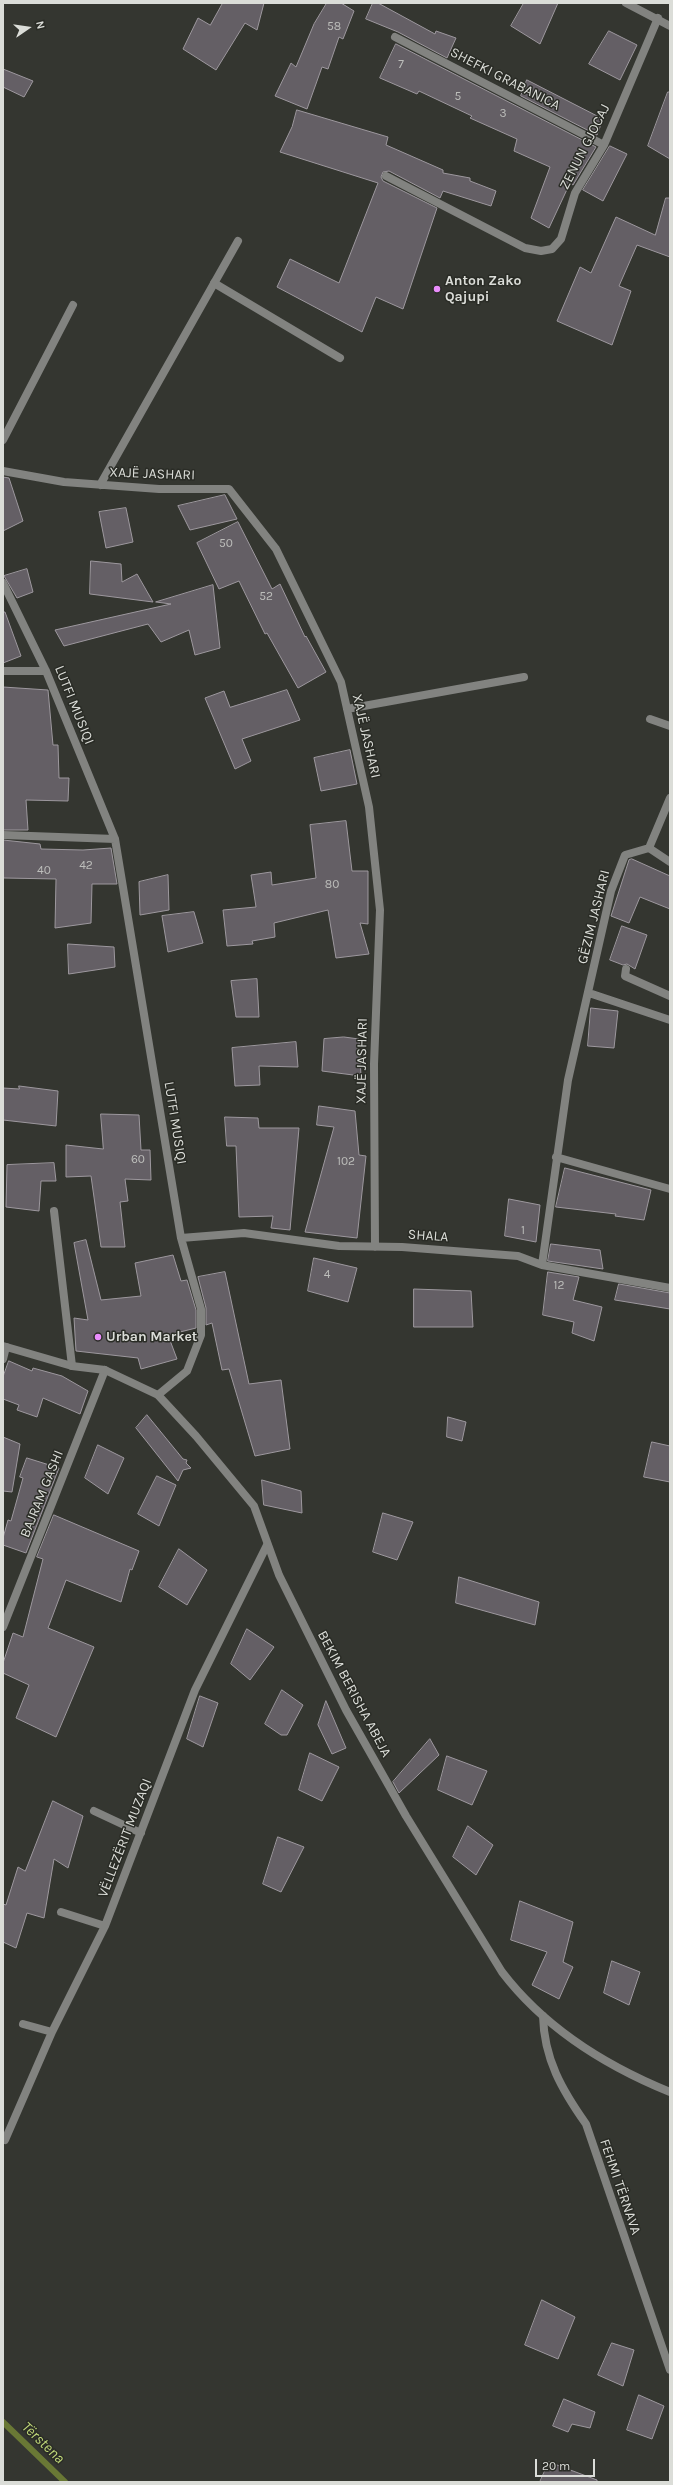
<!DOCTYPE html>
<meta charset="utf-8">
<style>
body{margin:0}
#map{position:relative;width:673px;height:2485px;overflow:hidden;background:#343630;font-family:Karla,sans-serif}
canvas{display:block}
.frame{position:absolute;inset:0;border:4px solid #dbddd8;pointer-events:none}
.north{position:absolute;left:8px;top:8px;width:40px;height:40px;-webkit-text-stroke:3px #2a2c26;paint-order:stroke;rotate:77deg;font-size:11px;font-weight:700;line-height:16px;text-align:center;color:#dbddd8}
.north::after{content:'';display:block;margin:auto;width:14px;height:18px;background:#dbddd8;clip-path:polygon(50% 0,100% 100%,50% 72%,0 100%)}
.scale{position:absolute;left:535px;top:2459px;width:60px;height:18px;box-sizing:border-box;border:2px solid #dbddd8;border-top:0;padding-left:5px;font-size:12px;line-height:14px;white-space:nowrap;color:#dbddd8;-webkit-text-stroke:3px #2a2c26;paint-order:stroke}
</style>
<div id="map">
<canvas width="673" height="2485"></canvas>
<div class="frame"></div>
<div class="north">N</div>
<div class="scale">20 m</div>
</div>
<script>
const context = document.querySelector('canvas').getContext('2d');
context.lineJoin = 'round';
function strokePath(path, color, width, dash) { context.strokeStyle = color; context.lineWidth = width; context.lineCap = dash ? 'butt' : 'round'; context.setLineDash(dash || []); context.stroke(path); }
function fillPath(path, color) { context.fillStyle = color; context.fill(path, 'evenodd'); }
function write(font, color, halo, rows, align = 'center') {
  context.font = font + ' Karla,sans-serif'; context.lineWidth = 3; context.setLineDash([]); context.textBaseline = 'middle'; context.strokeStyle = halo; context.fillStyle = color; for (const [text, x, y, turn = 0] of rows) {
    context.save(); context.translate(x, y); context.rotate((+turn || 0) * Math.PI / 180); context.textAlign = isNaN(turn) ? turn : align; if (halo) context.strokeText(text, 0, 0); context.fillText(text, 0, 0); context.restore();
  }
}
const stream = new Path2D(`
 M3 2422 65 2482`);
const building = new Path2D(`
 M223 3H264L257 30 245 23 216 70 183 49 198 18 210 25Z
 M327 3H341L354 11 343 39 339 37 328 69 322 67 307 109 275 96 291 63 296 67 314 24Z
 M373 3H378L435 34 436 31 456 38 447 58 398 32 366 19Z
 M524 3H558L540 44 511 26Z
 M609 31 637 45 620 80 589 64Z
 M396 44 596 147 573 185 570 183 549 228 531 218 550 167 514 151 517 139 470 118 472 116 419 91 417 94 380 78Z
 M3 69 33 81 24 97 3 87Z
 M527 80 603 119 597 135 521 96Z
 M668 92H670V159L648 146Z
 M297 110 388 137 386 145 443 170V173L470 178V181L496 191 491 206 443 191 440 198 389 171 383 172 381 177 383 181 437 208 403 309 376 297 362 332 277 287 290 259 339 283 378 183 280 152 292 127Z
 M610 146 627 154 603 201 583 190Z
 M666 198H670V257L637 245 619 286 631 291 612 345 557 321 580 267 591 273 616 217 655 235Z
 M3 477 9 478 23 521 3 531Z
 M225 495 237 519 190 530 178 506Z
 M126 508 133 542 106 548 99 512Z
 M238 522 272 589 280 584 305 637 306 636 326 672 298 688 267 633 265 634 239 581 219 589 197 543Z
 M91 561 121 564 122 582 137 574 153 602 90 594Z
 M27 569 33 592 17 598 4 576Z
 M213 585 220 648 195 655 189 630 161 642 148 624 64 646 55 630 171 604 156 602Z
 M3 612H5L21 656 3 663Z
 M3 687 48 690 53 745H58L59 778H69L68 801 26 800 28 830H3Z
 M287 690 300 720 242 739 251 761 235 769 205 698 224 691 230 707Z
 M350 750 357 784 321 791 314 758Z
 M346 821 352 871H368V924L360 923 369 954 336 958 328 910 274 923 275 937 252 941 253 944 227 946 223 910 256 907 251 875 271 872 272 885 316 878 310 825Z
 M3 840 40 844 41 849 83 850 111 848 117 884H92L91 923 55 928 56 879 4 878Z
 M632 859 670 876V909L640 897 629 923 611 916 629 860Z
 M168 875 169 910 140 915 139 882Z
 M194 912 203 943 168 952 162 916Z
 M622 926 647 935 635 969 627 964 623 965 610 960Z
 M68 944 114 947 115 967 69 974Z
 M257 979 259 1017H236L231 981Z
 M591 1008 618 1011 614 1048 588 1046Z
 M344 1037 359 1039 361 1076 322 1071 324 1039Z
 M296 1042 298 1067 259 1066 260 1085 235 1086 232 1048Z
 M19 1086 58 1091 56 1126 3 1120V1088L19 1089Z
 M319 1106 355 1111 359 1155 366 1156 357 1238 305 1232 334 1127 317 1125Z
 M101 1114 139 1115 141 1150H150L151 1180 125 1179 128 1201 120 1202 125 1247H101L91 1176 66 1177V1145L103 1149Z
 M225 1117 258 1118 259 1128H299L290 1230 271 1228 273 1216 239 1217 236 1146H227Z
 M54 1163 56 1181H41L39 1211 6 1207 7 1165Z
 M565 1168 651 1190 644 1220 615 1216 616 1214 556 1207Z
 M509 1199 540 1205 536 1242 505 1236Z
 M86 1240 101 1300 141 1296 135 1263 173 1255 181 1281 187 1280 196 1310V1328L168 1335 177 1359 141 1369 138 1358 76 1351 74 1318 88 1320 74 1243Z
 M551 1244 600 1250 603 1269 548 1261Z
 M314 1258 357 1268 348 1302 308 1291Z
 M225 1272 249 1384 281 1380 290 1449 255 1456 229 1369 222 1370 212 1323 206 1325V1308L198 1277Z
 M548 1272 579 1277 573 1300 602 1307 594 1341 572 1333 574 1322 543 1315Z
 M619 1284 670 1293V1309L615 1300Z
 M414 1289 471 1291 473 1327H414Z
 M9 1361 32 1371 33 1368 62 1376 88 1391 80 1414 43 1398 37 1417 17 1410 19 1405 3 1399V1377Z
 M147 1415 183 1459 187 1460 186 1463 191 1468 183 1470 178 1481 136 1428Z
 M448 1417 466 1422 462 1441 447 1437Z
 M3 1437 20 1444 12 1492 3 1491Z
 M652 1442 670 1446V1482L644 1477Z
 M98 1445 124 1458 108 1494 85 1478Z
 M27 1458 59 1468 26 1553 3 1545V1538L8 1520 11 1521 23 1478 20 1477Z
 M157 1476 176 1485 159 1526 138 1514Z
 M262 1480 301 1491 302 1513 264 1505Z
 M383 1513 413 1522 397 1560 373 1552Z
 M54 1515 139 1551 132 1570 130 1569 121 1602 66 1580 48 1628 94 1647 56 1737 16 1718 29 1685 3 1673V1663L13 1633 23 1637 43 1559 37 1557Z
 M179 1549 207 1570 187 1605 159 1587Z
 M459 1577 539 1602 535 1625 456 1603Z
 M247 1629 274 1647 250 1680 231 1664Z
 M282 1690 303 1705 287 1735H281L265 1724Z
 M200 1696 218 1703 203 1747 187 1739Z
 M326 1701 346 1748 332 1754 318 1725Z
 M430 1739 439 1755 399 1793 393 1782Z
 M310 1753 339 1767 322 1801 299 1790Z
 M447 1756 487 1771 472 1805 438 1790Z
 M53 1801 83 1816 68 1868 54 1859 44 1918 27 1913 16 1948 3 1942V1904L6 1905 18 1867 25 1871Z
 M468 1826 493 1845 476 1875 453 1857Z
 M278 1837 304 1847 281 1892 263 1884Z
 M520 1901 573 1922 563 1962 573 1967 559 1999 532 1985 547 1952 511 1940Z
 M612 1961 640 1972 629 2005 604 1993Z
 M542 2300 575 2317 558 2359 525 2345Z
 M612 2343 634 2350 623 2386 598 2375Z
 M639 2395 664 2406 652 2439 627 2430Z
 M564 2399 595 2412 590 2428 572 2424 568 2432 553 2426Z
 M549 2462 597 2480V2482H540Z`);
const service = new Path2D(`
 M214 283 340 358`);
const minor = new Path2D(`
 M395 37 604 145
 M386 176 525 248 541 251 552 249 561 239 575 193 604 145 658 18
 M3 440 73 305
 M3 471 64 482 159 489H229L276 549 341 682 369 807 380 910 374 1064 375 1247
 M100 485 238 241
 M3 583 46 671 115 839 181 1238 201 1309V1335L187 1371 158 1395
 M3 671H46
 M347 709 524 677
 M650 719 670 726
 M3 835 115 839
 M649 848 670 862
 M626 969 625 976 670 996
 M589 993 670 1020
 M556 1157 670 1189
 M54 1211 72 1366
 M181 1238 244 1233 339 1246 402 1247 518 1256 542 1265 670 1288
 M542 1265 568 1080 611 891 625 855 649 848 670 798
 M3 1359 6 1347
 M3 1627 105 1370
 M94 1811 141 1833
 M61 1912 105 1926
 M543 2016C544 2059 562 2090 586 2124L670 2370
 M23 2024 52 2032
 M5 2140 52 2032 105 1926 195 1690 267 1545`);
const tertiary = new Path2D(`
 M626 3 670 26
 M3 1346 72 1366 105 1370 158 1395 196 1436 254 1506 279 1575 346 1710 406 1816 502 1972C544 2027 606 2066 670 2092`);
const markers = [
 [437,289,4,"#ea8dfc"],
 [98,1337,4,"#ea8dfc"]
];
const numberNames = [
 ["58",334,27],
 ["7",401,65],
 ["5",458,97],
 ["3",503,114],
 ["50",226,544],
 ["52",266,597],
 ["42",86,866],
 ["40",44,871],
 ["80",332,885],
 ["60",138,1160],
 ["102",346,1162],
 ["1",523,1231],
 ["4",327,1275],
 ["12",559,1286]
];
const streetNames = [
 ["SHEFKI GRABANICA",505,79,27],
 ["ZENUN GJOCAJ",585,147,-63],
 ["XAJË JASHARI",152,474,2],
 ["LUTFI MUSIQI",74,705,68],
 ["XAJË JASHARI",366,736,77],
 ["GËZIM JASHARI",594,917,-76],
 ["XAJË JASHARI",362,1061,-89],
 ["LUTFI MUSIQI",175,1123,81],
 ["SHALA",428,1236,4],
 ["BAJRAM GASHI",42,1494,-68],
 ["BEKIM BERISHA ABEJA",354,1694,62],
 ["VËLLEZËRIT MUZAQI",125,1838,-69],
 ["FEHMI TËRNAVA",620,2187,71]
];
const poiNames = [
 ["Anton Zako",445,281],
 ["Qajupi",445,297],
 ["Urban Market",106,1337]
];
const waterNames = [
 ["Tërstena",43,2443,44]
];
strokePath(stream, '#697835', 6);
fillPath(building, '#645f65');
strokePath(building, '#9d989e', 1);
strokePath(service, '#828380', 8);
strokePath(minor, '#828380', 8);
strokePath(tertiary, '#828380', 8);
for (const [x, y, r, color] of markers) { const dot = new Path2D(); dot.arc(x, y, r, 0, 2 * Math.PI); context.fillStyle = color; context.fill(dot); strokePath(dot, '#2a2c26', 1.5); }
write('12px', '#bdbebb', null, numberNames);
write('14px', '#dbddd8', '#2a2c26', streetNames);
write('bold 14px', '#dbddd8', '#2a2c26', poiNames, 'left');
write('italic 15px', '#c0d879', '#2a2c26', waterNames);
</script>
